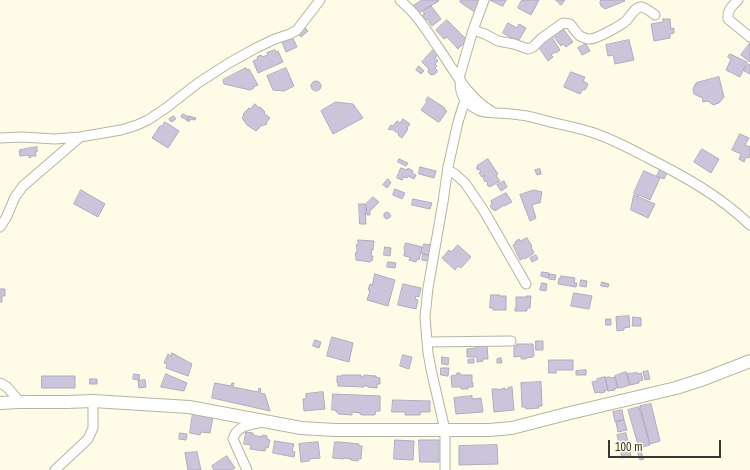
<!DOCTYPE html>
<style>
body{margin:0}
#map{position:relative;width:750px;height:470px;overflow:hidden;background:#fefce6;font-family:"Archivo Narrow",sans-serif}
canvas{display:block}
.scale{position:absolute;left:608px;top:440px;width:113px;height:18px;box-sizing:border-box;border:2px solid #39382f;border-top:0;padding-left:5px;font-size:12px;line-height:14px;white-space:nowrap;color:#39382f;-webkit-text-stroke:3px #fefce6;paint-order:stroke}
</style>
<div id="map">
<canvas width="750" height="470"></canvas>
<div class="scale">100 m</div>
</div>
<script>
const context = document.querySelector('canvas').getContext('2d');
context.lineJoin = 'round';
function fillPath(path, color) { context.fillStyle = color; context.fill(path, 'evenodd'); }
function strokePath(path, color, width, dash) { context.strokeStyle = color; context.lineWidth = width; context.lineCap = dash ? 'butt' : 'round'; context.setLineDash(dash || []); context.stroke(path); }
const building = new Path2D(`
 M422 0H438L439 1 417 14 413 6Z
 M461 0H481L476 13 460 2Z
 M490 0H506L503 6Z
 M522 0H539L531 15 518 8Z
 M556 0H565L561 5Z
 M601 0H624L625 1 605 9 601 6 600 3Z
 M431 6 441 19 432 26 427 19 425 21 421 16 425 14 423 12Z
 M663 19H670L671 29 674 28V33L670 34V38L654 41 651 24 663 22Z
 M447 20 467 40 458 49 447 37 444 39 436 30Z
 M508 23 517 28 519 24 526 28 518 42 503 33Z
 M305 28 308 31 301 37 298 33Z
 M561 29 564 30 573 42 566 47 563 44 561 46 553 36Z
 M292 36 297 47 286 52 282 42Z
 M551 36 560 50 556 53 555 52 551 55 553 57 548 61 538 46Z
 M629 40 634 60 615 64 613 55 608 56 606 45Z
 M750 43V62L741 55Z
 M586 44 590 51 582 55 578 48Z
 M275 50 276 52 278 51 283 62 258 73 253 61 258 59 257 57 261 55 262 57 268 55 267 53Z
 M433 50 438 55 435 58 438 61 435 64 437 66 435 68 437 70V72L435 74 431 75 428 72 429 69 422 62Z
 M730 54 747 62 740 77 726 70 731 59 728 57Z
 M748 64 750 65V74L744 71Z
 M419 66 424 71 421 74 416 70Z
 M246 68 247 70 249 69 258 85 253 87 254 88 250 90 224 84 223 80Z
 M286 68 294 86 284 91 273 90 267 76Z
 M571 72 585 77 583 81 588 84 585 90 583 89 580 94 564 87Z
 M719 77 724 97 719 103 713 105 708 101 703 102 702 97H700L694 94 693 89 696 83Z
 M311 86a5 5 0 1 1 10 0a5 5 0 1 1-10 0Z
 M428 97 445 108 444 109 447 111 440 121 438 122 421 110 427 102 426 101Z
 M336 102 353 104 363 118 333 134 321 111Z
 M255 104 259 108 260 107 265 112 264 113 270 118 266 123 267 124 261 126 256 131 247 125 242 118 244 115 243 114 249 108 250 109Z
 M183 114 189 117 187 120 181 117Z
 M174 116 176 119 171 122 169 119Z
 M189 116 196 118 195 120 190 119V121H187Z
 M403 119 410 124 407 128 408 129 402 138 398 135 399 134 392 129 391 130 388 129 391 125 393 126 397 121 400 123Z
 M165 122 179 131 168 148 152 138 160 126H162Z
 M740 134 749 138 745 145 750 147V157L748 158 746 157 744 162 739 159 741 154 732 150Z
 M37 147V152H35L36 156H31V157L29 158V155L20 156 19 151H21L20 150Z
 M702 149 719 159 711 173 694 162Z
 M399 159 408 163 406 166 398 162Z
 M488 159 498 174 496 176 500 181 490 187 489 186H488L487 184 488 183 486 181 485 182 483 178 484 177V175L482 177 479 173 481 172 479 169 478 170 476 168 478 167 477 166Z
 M420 167 436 171 434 178 419 174Z
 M661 167 668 171 664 179 657 176Z
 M401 168 407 170 408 168 413 171 412 173 416 175 414 179 408 176 407 178 404 177 402 180 397 178Z
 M540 169 541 174 537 175 535 170Z
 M644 171 660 178 650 200 639 195V196L634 193Z
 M388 179 391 183 387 188 383 185Z
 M504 181 507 187 501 191 497 185Z
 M395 189 405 193 402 199 393 195Z
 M81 190 105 204 98 217 74 204Z
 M534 190 542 192 540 203H538L532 205 536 218 530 221 520 195Z
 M506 193 512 202 504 206V205L495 211V209L493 210 490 206 492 204 491 201Z
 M634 195 655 204 648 218 631 210Z
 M373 197 379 202 370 211V215H367L366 204Z
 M413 199 432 203 430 209 412 205Z
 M359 204H365L366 224H360Z
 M387 212 389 213 391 216 389 218 386 219 384 217V214Z
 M527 238 532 246 531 247 534 253 525 259 524 258 520 260 513 245 516 243 515 242 519 239 520 241Z
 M358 240 374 241 373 250 372 249 371 256H373L372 261H370V262L356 260V257L355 254 357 251V248L356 245 358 244Z
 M406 243 422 247 419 260 417 259 416 262 409 260 410 257 404 256 405 250 404 249Z
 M424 244 431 245 429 255 421 253Z
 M458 245 471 257 461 268 458 266 455 270 442 258 449 250 451 252Z
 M385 247 391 248 390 256 384 255Z
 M423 254 430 256 428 261 422 260Z
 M536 255 538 259 532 262 530 258Z
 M388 262 396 263 395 268 387 267Z
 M542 272 549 273 548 278 541 276Z
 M375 274 395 280 388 306 367 300 370 291 368 290 370 284 372 285Z
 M550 274 556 275 555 280 549 279Z
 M561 276 575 278 574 283H577L576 287 558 284 559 278H561Z
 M581 280 587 281 586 287 580 286Z
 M602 282 609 284 608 287 601 286Z
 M542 283 547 284 546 291 540 290Z
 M403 284 421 288 419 297 416 296 415 299 418 300 416 309 398 305Z
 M0 289H5V296H2V302H0Z
 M574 293 592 296 589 309 571 306Z
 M491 295H500V296H506V310H493V308H490Z
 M527 296H531L530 308H527V311H515V308H516V297H527Z
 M629 316 630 327 624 328V330L617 331 616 317Z
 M633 317 641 318V326H633Z
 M606 319H611V325H606Z
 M332 337 353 343 349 362 327 356Z
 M315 340 321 342 319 348 313 346Z
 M536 341H543V350H536Z
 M517 344H533L534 356H533V357L526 358V359H521V356L514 357V346H517Z
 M487 345 488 359H483V361L477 362V357H467V349L476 348 475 346Z
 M172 353 192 364 188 376 166 368 167 364 164 363 168 354 171 356Z
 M403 355 412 357 409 369 400 366Z
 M442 357 449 358 448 365 442 364Z
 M501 358 502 363H497V359Z
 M474 359V363H468V360Z
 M549 360H573V370H556V373H549Z
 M441 368H449L448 376 441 375Z
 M586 370V375H576V371Z
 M648 371 650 379 645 380 643 372Z
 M626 372 630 385 620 388V387L618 388 615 376Z
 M457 373H460V375H472V383H473V387H468V389H461V387H452L451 376 457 375Z
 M637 373V374L641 373 643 380 639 381V383L630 385 627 374Z
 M134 374 140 375 139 380 133 379Z
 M166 374 187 383 184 391 161 387Z
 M342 375H361V377H364V375L376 376V377L380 378V384H377V388L368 387V386H364V387L338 386V383H337V376H342Z
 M42 376H75V388H42Z
 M605 377 608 390H605V392L600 393 599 392 595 393 592 382 597 381V379Z
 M610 377 611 378 615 377 618 388H615V390L608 391 605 378Z
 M90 379H97V384H90Z
 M145 380 146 387 139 388 138 381Z
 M541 382 542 406H538L539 408 526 409V407H522L521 383Z
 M215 383 231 386 232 383H234L233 387 258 392 259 388 261 389 260 393 265 394 270 411 212 398Z
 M512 387 514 410 494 412 492 389H498V390L505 388V390L508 389V388Z
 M323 392 325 409 304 411 303 399H306V394Z
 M333 394 380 396V411H376L375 415H361L360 413 352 412V415L338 414V412H336V410H332Z
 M472 396V399L481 398 483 412 456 414 454 398Z
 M393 400 430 401V412H420V415H405V412H392Z
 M651 404 660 441 650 444 640 406Z
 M639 407 650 445 639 448 628 410Z
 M622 410 624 420 615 422 613 412Z
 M193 413 213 417 210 433 201 432 200 435 190 433Z
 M624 420 627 430 618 432 616 422Z
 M246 432 253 433V435L262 437V435L267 436V439L270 440 268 448 266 447 265 451 250 449 251 445 244 444Z
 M180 433 187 434 186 440 179 439Z
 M626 433 631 456 622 458 617 435Z
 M395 440 414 441 413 460 394 459Z
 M419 440H439V462H420Z
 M275 441 294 444 292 451 295 452 294 457 273 453Z
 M318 442 320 458 309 459V461L301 462 299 444Z
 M335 442H340L359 444V446H362L361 459H358V461L351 460V459L345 458 344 459 333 458Z
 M497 445 498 464 459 465V446Z
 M640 450 644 459 640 460 637 451Z
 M197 452 201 470H188L185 453Z
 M227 456 235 468 231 470H214L212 466Z`);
const street = new Path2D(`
 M400 0C405 5 411 10 415 15 425 27 433 40 442 53 456 74 468 97 491 111
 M738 0C732 6 727 10 728 19L750 37
 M473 30 485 34 498 41 514 44 528 49 533 47 542 38 563 23 570 24C573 27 576 33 580 36 582 37 587 39 589 39 595 40 620 26 626 21 630 17 635 6 642 7 646 8 651 12 655 15
 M459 78 473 30 484 0
 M460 81C460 96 465 103 478 110 484 113 489 112 496 113 504 113 512 114 520 115 530 116 540 119 550 122 564 125 579 128 594 133 612 139 629 148 646 157 684 176 720 196 750 225
 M0 138 22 137 55 139 80 137 121 130 137 125 148 120 166 108 198 83 229 63 256 48 275 39 290 34 297 30 320 0
 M448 170 455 174 465 183 484 211 526 284
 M0 227 6 218 15 197 23 186 80 137
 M427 342 511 341
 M0 383 7 387 20 402
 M55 470 88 439 93 428V401
 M247 470 233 439C237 425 250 425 263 422
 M445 470V430L432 374 428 353 425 317 428 288 443 202 448 167 458 122 465 100 469 92`);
const secondary = new Path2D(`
 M0 403 20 402H67L93 401 189 407 301 428 335 430H489L512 428 566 414 676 388 704 379 750 361`);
fillPath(building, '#cbc5db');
strokePath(building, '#b0abbf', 1);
strokePath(street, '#b7b5a0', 11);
strokePath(secondary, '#b7b5a0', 14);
strokePath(street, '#fff', 9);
strokePath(secondary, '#fff', 12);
</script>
